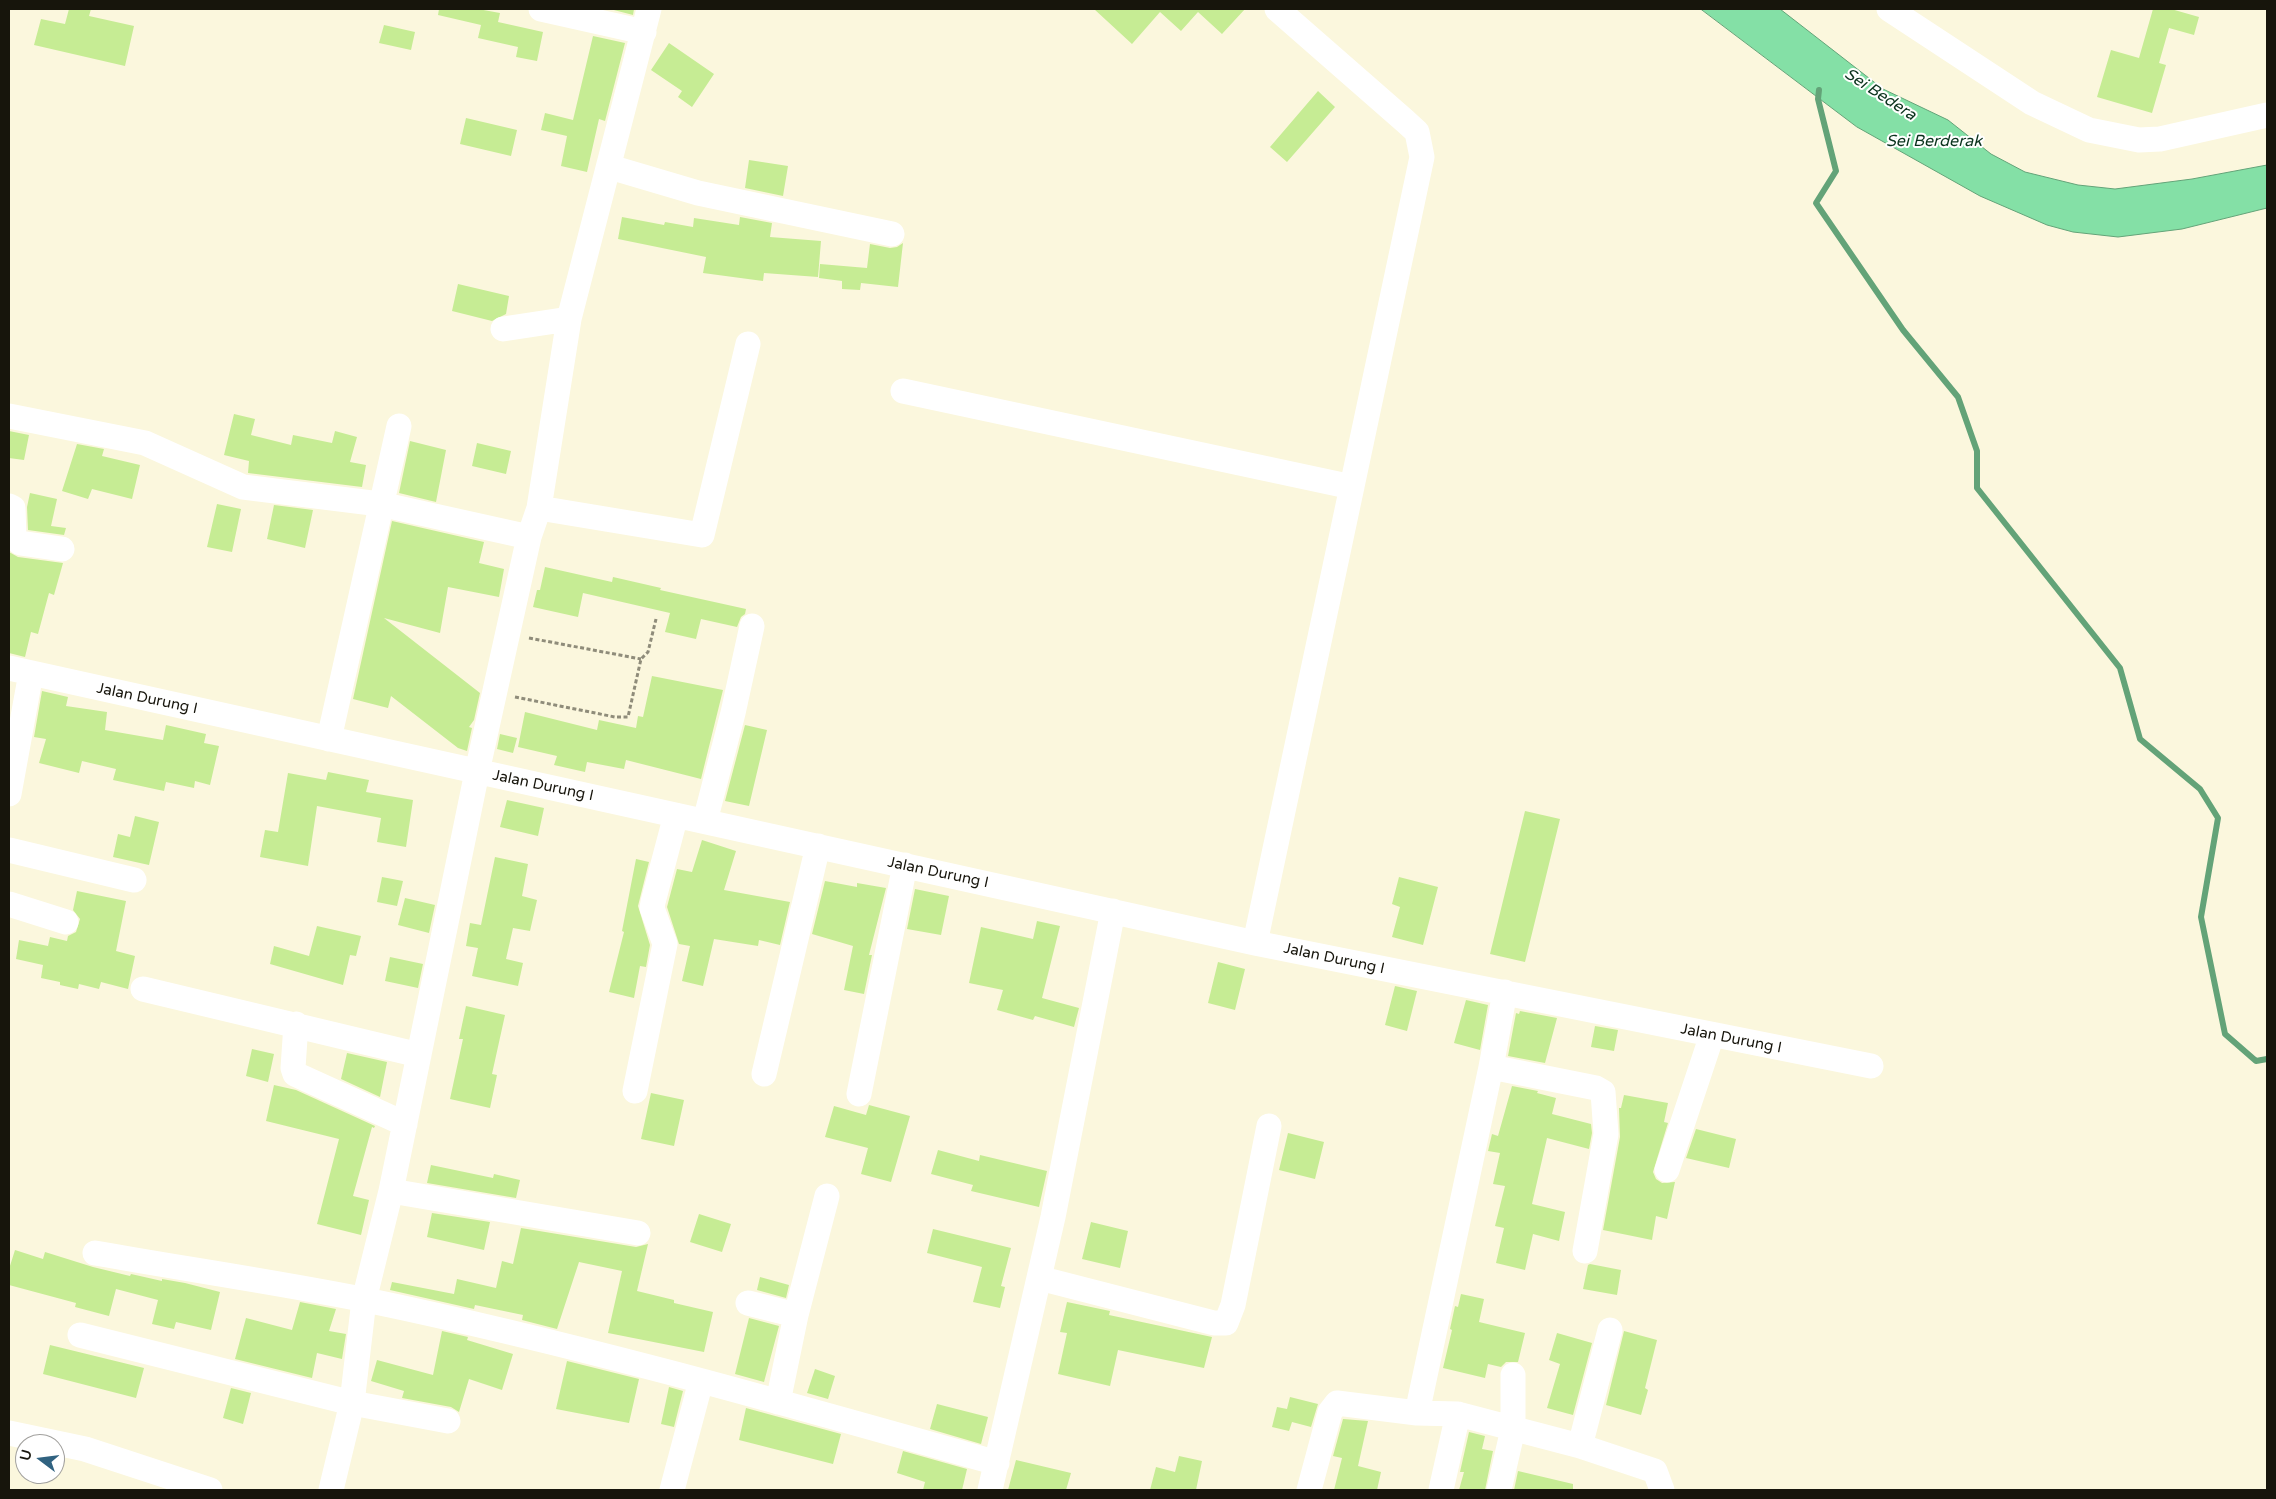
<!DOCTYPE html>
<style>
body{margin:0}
#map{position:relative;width:2276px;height:1499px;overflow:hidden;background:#fbf7dd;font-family:"Varela Round",sans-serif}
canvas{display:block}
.frame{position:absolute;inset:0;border:10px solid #17150c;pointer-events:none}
.north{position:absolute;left:15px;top:1434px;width:50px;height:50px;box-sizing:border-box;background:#fff;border:1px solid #a2a19e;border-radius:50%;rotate:285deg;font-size:14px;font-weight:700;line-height:20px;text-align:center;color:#17150c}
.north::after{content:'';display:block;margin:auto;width:18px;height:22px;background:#306280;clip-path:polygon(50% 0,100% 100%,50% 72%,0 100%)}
</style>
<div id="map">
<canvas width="2276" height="1499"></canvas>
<div class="frame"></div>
<div class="north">U</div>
</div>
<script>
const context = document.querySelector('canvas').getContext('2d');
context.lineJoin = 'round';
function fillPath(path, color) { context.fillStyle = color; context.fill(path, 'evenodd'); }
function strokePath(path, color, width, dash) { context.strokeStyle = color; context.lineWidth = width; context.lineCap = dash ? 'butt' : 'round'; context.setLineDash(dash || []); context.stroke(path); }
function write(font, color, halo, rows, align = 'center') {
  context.font = font + ' "Varela Round",sans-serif'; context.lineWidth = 4; context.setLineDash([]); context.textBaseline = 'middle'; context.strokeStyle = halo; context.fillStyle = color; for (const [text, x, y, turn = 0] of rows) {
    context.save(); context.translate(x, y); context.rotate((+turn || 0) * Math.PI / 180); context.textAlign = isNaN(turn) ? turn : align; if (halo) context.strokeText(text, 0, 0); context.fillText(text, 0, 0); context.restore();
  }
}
const water = new Path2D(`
 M1701 9H1780L1883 89 1948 120 1991 154 2025 172 2078 185 2115 189 2192 179 2267 165V208L2182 229 2118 237 2073 232 2047 225 1980 196 1857 127Z`);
const stream = new Path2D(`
 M1819 90 1818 99 1836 171 1816 203 1903 330 1958 397 1977 451V488L2120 668 2140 739 2200 789 2218 818 2201 917 2225 1034 2256 1061 2267 1059`);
const building = new Path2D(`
 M69 9H91L89 16 134 26 125 66 34 45 41 19 65 24Z
 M439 9H478L500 13 498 22 543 32 537 61 516 57 518 47 478 38 481 25 438 15Z
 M610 9H634L633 15Z
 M1094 9H1245L1222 34 1198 12 1181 31 1160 12 1132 44Z
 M2153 9H2171L2199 17 2194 35 2169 28 2159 63 2166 65 2152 113 2097 97 2111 50 2139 58Z
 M384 25 415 32 411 50 379 43Z
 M593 36 625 43 605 121 599 119 587 172 561 166 567 136 541 130 545 113 573 120Z
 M669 43 714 74 692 107 678 97 682 91 651 70Z
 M1318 91 1335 107 1287 162 1270 147Z
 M466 118 517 130 511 156 460 144Z
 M749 160 788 166 783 196 745 188Z
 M622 217 664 225 665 222 693 227 694 218 739 225 740 217 772 223 770 237 821 241 818 277 764 273 763 281 703 273 706 257 618 239Z
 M903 243 898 287 861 283 860 290 842 289V281L819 278 820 264 867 268 870 244 890 248 897 247Z
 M458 284 509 296 506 314 492 321 452 311Z
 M234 414 255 419 251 435 291 445 293 435 332 443 335 431 357 437 350 462 366 465 362 487 248 473 249 461 224 455Z
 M9 431 29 435 24 460 9 458Z
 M410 441 446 450 436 502 399 493Z
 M477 443 511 451 506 474 472 466Z
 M77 444 104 449 102 456 140 465 132 499 92 489 88 499 62 491Z
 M30 493 57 499 51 526 66 528 64 535 28 530 27 507Z
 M217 504 241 509 232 552 207 547Z
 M274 505 313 510 305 548 267 539Z
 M392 521 484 542 479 563 504 569 499 597 448 587 440 633 384 618 480 693 474 720 469 727 472 728 467 751 458 748 391 696 388 708 353 699Z
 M9 552 18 557 63 563 54 595 49 593 38 634 31 632 25 657 9 653Z
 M545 567 612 582 613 577 661 588 660 590 746 609 745 614 741 617 737 627 701 619 696 639 665 632 670 613 583 593 578 617 533 607 537 590H540Z
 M652 676 723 690 701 779 626 760 624 769 587 762 585 772 554 765 557 756 518 747 525 712 597 730 599 720 636 728 638 716 643 717Z
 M42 691 68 697 66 706 107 712 105 730 163 740 166 725 206 734 204 743 219 746 210 785 195 781 194 788 166 782 164 791 113 780 116 769 82 761 79 773 39 763 46 739 34 737Z
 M745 725 767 730 749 806 725 801Z
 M500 734 517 738 513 753 497 749Z
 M328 772 369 780 366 792 413 800 406 847 377 842 381 818 317 806 308 866 260 857 265 830 278 832 288 773 326 780Z
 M507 800 544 808 538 836 500 827Z
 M1525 811 1560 819 1525 962 1490 954Z
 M135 816 159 822 149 865 113 857 118 834 130 837Z
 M702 840 736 851 724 890 790 902 780 945 759 940 758 946 714 939 703 986 682 981 690 946 679 944 667 907 677 869 692 872Z
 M495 857 528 864 522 896 537 900 530 931 513 928 506 959 523 963 518 986 472 976 478 948 466 946 470 923 481 925Z
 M636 859 649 862 638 906 650 945 646 967 640 966 634 998 609 992 624 932 622 931Z
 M382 877 403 881 397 906 377 902Z
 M1399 877 1438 887 1423 945 1392 937 1400 907 1392 904Z
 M825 881 857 887V883L886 888 869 955H872L864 994 844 990 853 946 812 934Z
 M915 889 949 896 941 935 907 929Z
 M77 891 126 901 116 951 135 956 128 989 101 982 99 989 79 984 78 989 60 985V982L41 978 43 965 16 959 19 940 48 946 50 937 67 941 68 936 76 932 80 919 73 910Z
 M405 898 435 905 429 933 398 925Z
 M1037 921 1060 926 1042 998 1079 1008 1074 1027 1035 1016 1033 1020 997 1010 1003 990 969 983 981 927 1033 939Z
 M317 926 361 936 356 956 350 955 343 985 270 964 274 946 309 956Z
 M390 957 423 964 418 988 385 981Z
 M1218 962 1245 969 1235 1010 1208 1003Z
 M1395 986 1417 991 1407 1031 1385 1025Z
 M1466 1000 1488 1005 1480 1050 1454 1043Z
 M466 1006 505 1015 492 1074 497 1075 490 1108 450 1099 463 1039H459Z
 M1520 1011 1557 1018 1545 1063 1508 1056 1516 1013 1519 1014Z
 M1595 1026 1618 1030 1614 1051 1591 1047Z
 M252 1049 274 1054 268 1082 246 1076Z
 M347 1053 387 1062 380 1097 341 1079Z
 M274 1085 296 1090 375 1126 374 1128 372 1127 353 1196 369 1200 361 1235 317 1224 339 1139 266 1121Z
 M1512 1086 1538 1091 1537 1093 1556 1098 1552 1114 1591 1124 1592 1133 1589 1149 1547 1138 1532 1204 1565 1212 1559 1241 1533 1234 1525 1270 1496 1263 1504 1228 1495 1226 1505 1186 1493 1184 1500 1153 1488 1151 1492 1134 1498 1136Z
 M651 1093 684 1100 674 1146 641 1139Z
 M1624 1095 1668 1103 1664 1122 1668 1123 1653 1172 1656 1179 1662 1183 1675 1182 1667 1219 1656 1216 1652 1240 1603 1230 1620 1137 1619 1108H1621Z
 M869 1105 910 1116 891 1182 861 1174 868 1148 825 1137 834 1106 866 1115Z
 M1696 1129 1736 1139 1729 1168 1686 1158Z
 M1288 1133 1324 1142 1315 1179 1279 1170Z
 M938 1150 979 1161 980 1155 1047 1171 1039 1207 971 1191 973 1185 931 1174Z
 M431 1165 493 1178 494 1174 520 1180 516 1198 427 1183Z
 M432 1213 490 1222 484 1250 427 1237Z
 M699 1214 731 1224 722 1252 690 1242Z
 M1091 1222 1128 1231 1120 1268 1082 1259Z
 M521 1228 636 1247 648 1244 637 1291 674 1300V1303L713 1312 704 1352 608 1333 622 1271 579 1262 557 1329 522 1320 523 1315 475 1305 474 1309 390 1290 392 1282 454 1294 457 1279 496 1288 502 1261 513 1264Z
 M933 1229 1011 1248 1001 1286 1005 1287 1000 1308 973 1302 982 1267 927 1253Z
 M15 1250 43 1259 45 1252 93 1267 130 1276 131 1274 162 1281V1279L185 1283 220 1292 211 1330 176 1322 174 1329 152 1324 158 1300 116 1289 109 1316 75 1307 76 1303 9 1285V1269Z
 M1590 1264 1621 1270 1617 1295 1583 1289 1588 1265Z
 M760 1277 789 1285 786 1298 757 1290Z
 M1461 1294 1484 1299 1479 1322 1525 1333 1518 1362H1506L1501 1367 1488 1364 1485 1378 1443 1368 1452 1330 1450 1329 1455 1306 1458 1307Z
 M300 1302 336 1309 329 1331 346 1334 342 1359 317 1353 312 1378 235 1359 246 1318 292 1330Z
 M1067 1302 1110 1311 1109 1315 1212 1337 1204 1368 1118 1350 1110 1386 1058 1374 1067 1333 1060 1332Z
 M749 1318 779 1326 764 1382 735 1374Z
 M442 1331 468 1337 467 1340 513 1354 502 1390 469 1379 459 1412 451 1407 402 1398 404 1391 371 1381 377 1360 433 1375Z
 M1624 1331 1657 1340 1645 1388 1648 1390 1641 1415 1606 1405Z
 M1557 1333 1592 1343 1573 1415 1547 1408 1560 1364 1549 1360Z
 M50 1345 144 1368 136 1398 43 1374Z
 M567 1361 639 1379 629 1423 556 1409Z
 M815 1369 835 1376 828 1399 807 1393Z
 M669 1387 683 1391 674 1427 661 1424Z
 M231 1388 251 1393 243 1424 223 1418Z
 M1290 1397 1318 1404 1311 1427 1292 1422 1289 1431 1272 1427 1277 1407 1287 1409Z
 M937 1404 988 1417 981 1444 930 1429Z
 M746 1408 841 1434 833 1464 739 1440Z
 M1343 1419 1368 1421 1358 1466 1381 1472 1377 1490H1334L1342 1458 1333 1456Z
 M1469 1432 1485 1436 1482 1449 1493 1451 1485 1490H1459L1464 1472H1460Z
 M903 1451 967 1469 962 1490H923L925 1482 897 1473Z
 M1179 1456 1202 1461 1196 1490H1150L1156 1467 1175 1472Z
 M1016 1460 1071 1473 1066 1490H1008Z
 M1518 1471 1573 1484V1490H1514Z`);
const path = new Path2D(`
 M529 638 641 659
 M515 697 615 717H628L641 659 648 652 656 619`);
const minor = new Path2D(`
 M541 9 644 32
 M1889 9 2032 103 2089 130 2139 140 2160 139 2267 115
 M610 167 698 193 892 234
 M503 329 569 319
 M903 391 1352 487
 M9 416 145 443 243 487 380 504 529 537
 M9 506 13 508 14 537 20 543 62 549
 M539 508 702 535 748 344
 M9 668 1255 943 1871 1066
 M329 739 399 426
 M9 794 31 673
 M705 821 733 713 752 626
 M9 850 134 880
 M9 904 66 922
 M1255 943 1422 157 1417 132 1405 121 1277 9
 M143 989 419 1055
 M296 1024 293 1068 295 1074 405 1124
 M1491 1067 1596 1088 1603 1092 1606 1134 1585 1251
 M764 1074 818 846
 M635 1091 665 944 652 908 653 902 676 815
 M859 1094 905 865
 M1667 1170 1712 1035
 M391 1191 638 1233
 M95 1253C185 1269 276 1282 366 1300 578 1344 788 1404 997 1463
 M1039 1278 1214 1323H1226L1233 1305 1269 1126
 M748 1303 796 1315
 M80 1335 352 1403 448 1421
 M778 1402 796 1315 827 1196
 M1417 1413 1491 1067 1505 992
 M9 1433 85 1449 210 1490
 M1580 1446 1610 1330
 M331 1490 352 1403 364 1300 391 1191 477 772 529 537 539 508 569 319 649 9
 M672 1490 701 1381
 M990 1490 1053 1217 1113 911
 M1309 1490 1330 1412 1337 1403 1417 1413 1458 1414 1580 1446 1655 1471 1662 1490
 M1441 1490 1458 1414
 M1499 1490 1513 1429V1375`);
const streetNames = [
 ["Jalan Durung I",147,699,12],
 ["Jalan Durung I",543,786,12],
 ["Jalan Durung I",938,873,12],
 ["Jalan Durung I",1334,959,12],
 ["Jalan Durung I",1731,1039,11]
];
const waterNames = [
 ["Sei Bedera",1880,95,33],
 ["Sei Berderak",1934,142]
];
fillPath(water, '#84e0a6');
strokePath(water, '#63a378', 1);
strokePath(stream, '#63a378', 6);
fillPath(building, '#c6ec94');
strokePath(path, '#8f8c7a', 3, [4, 2.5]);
strokePath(minor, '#fff', 25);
write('15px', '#17150c', '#fff', streetNames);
write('italic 16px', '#0a331d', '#fff', waterNames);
</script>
